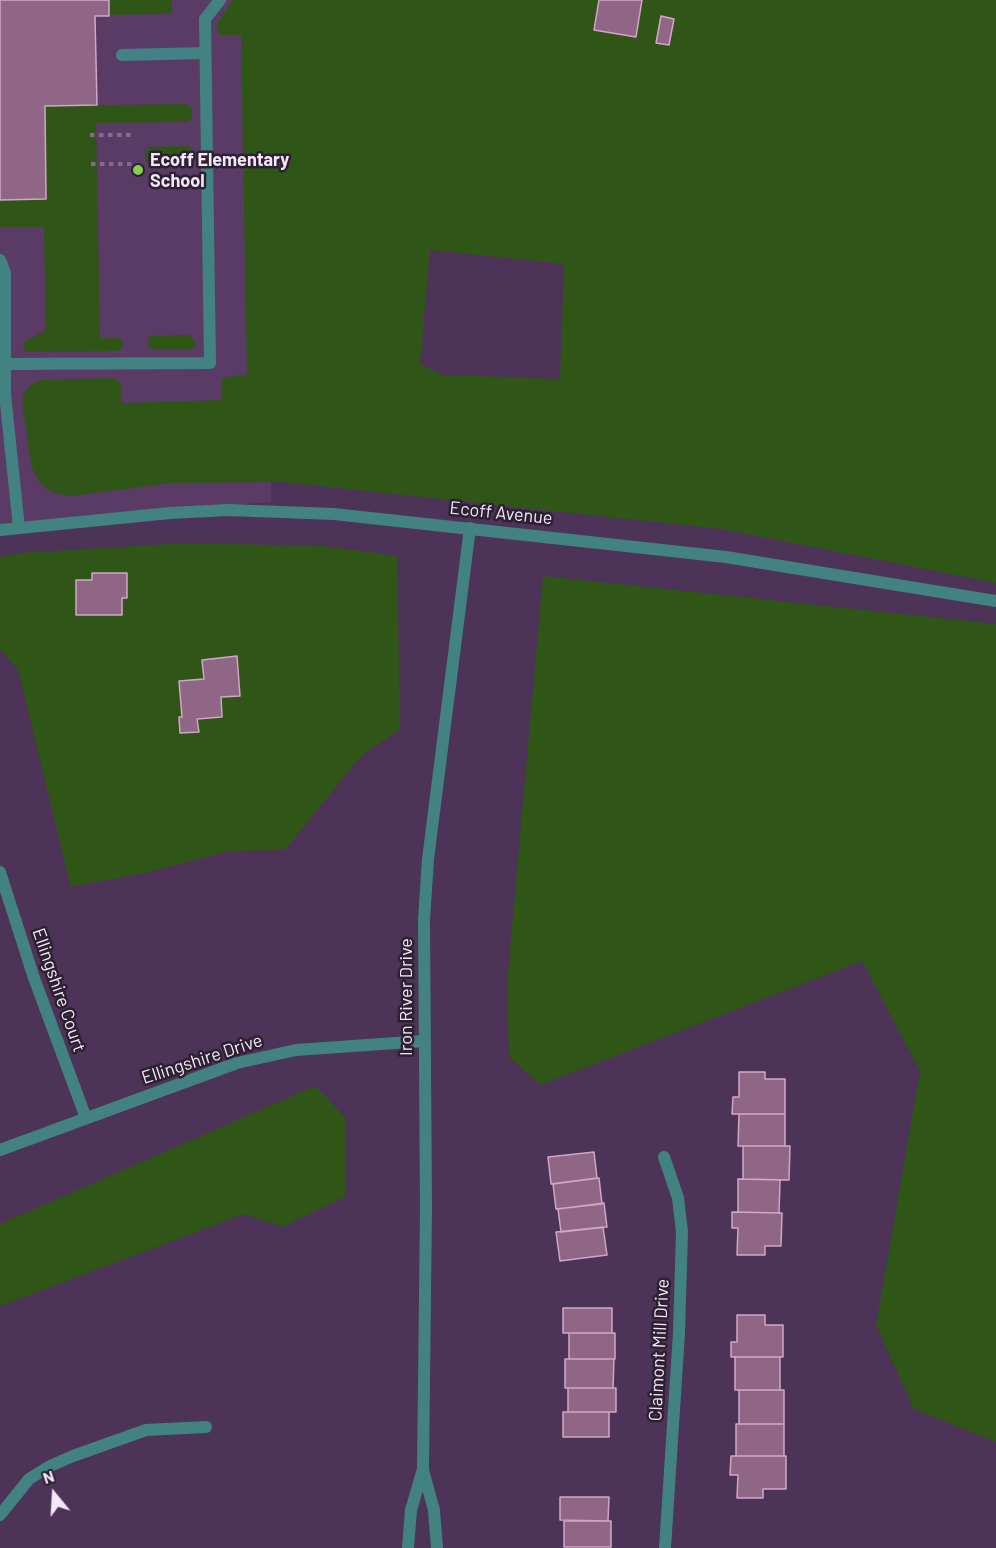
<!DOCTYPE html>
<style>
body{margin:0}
#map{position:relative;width:996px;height:1548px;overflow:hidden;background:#4c3357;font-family:Barlow,sans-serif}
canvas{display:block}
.north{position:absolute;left:24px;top:1464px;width:60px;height:60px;-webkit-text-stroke:4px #2c2031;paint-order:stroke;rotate:342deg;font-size:16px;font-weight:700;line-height:24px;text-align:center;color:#f5e6fc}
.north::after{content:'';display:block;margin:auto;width:21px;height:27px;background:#f5e6fc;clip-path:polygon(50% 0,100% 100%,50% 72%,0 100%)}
</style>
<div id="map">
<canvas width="996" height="1548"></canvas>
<div class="north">N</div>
</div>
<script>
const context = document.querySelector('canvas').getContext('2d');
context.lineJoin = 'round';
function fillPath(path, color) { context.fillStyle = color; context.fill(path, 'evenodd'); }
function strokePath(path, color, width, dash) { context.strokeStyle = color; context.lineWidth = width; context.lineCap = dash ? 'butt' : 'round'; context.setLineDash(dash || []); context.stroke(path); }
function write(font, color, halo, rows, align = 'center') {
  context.font = font + ' Barlow,sans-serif'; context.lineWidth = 5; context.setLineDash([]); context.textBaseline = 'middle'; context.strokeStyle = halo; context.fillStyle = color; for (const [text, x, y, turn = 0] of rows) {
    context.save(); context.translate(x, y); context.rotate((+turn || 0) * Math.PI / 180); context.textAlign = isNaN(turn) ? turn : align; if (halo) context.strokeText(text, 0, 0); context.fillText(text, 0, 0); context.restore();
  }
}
const built = new Path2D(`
 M0 0H278L271 502 101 516 0 529Z`);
const green = new Path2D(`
 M105 0H172V14L105 15Z
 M233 0H996V583L721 529 282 482 171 483 72 496C29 493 30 460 26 426 25 418 21 406 23 398 25 387 34 382 43 380L114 378C124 383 121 394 122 403L222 400V380L225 377 247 375 241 35H221L218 33 217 27 219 20ZM430 250 564 264 560 379 442 375 420 364Z
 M187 104 192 108V118L188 122 96 123 100 338H118L123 342 122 349 118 351 27 352 23 349 25 341 46 331 44 227H0V200L45 106Z
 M188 146 192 149C194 156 193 158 188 162L150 163 145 161V150L150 147Z
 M189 335C194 338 195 340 195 346L191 349 154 350 149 348 148 338 151 336Z
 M186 543 323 546 397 556 400 729 360 757 285 850 230 851 144 873 71 887 18 670 0 649V557L20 553Z
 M543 576 996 624V1442L914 1409 876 1325 920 1071 862 961 540 1085 509 1057 507 984Z
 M315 1086 346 1118 345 1197 282 1227 244 1214 0 1306V1224Z`);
const building = new Path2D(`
 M0 0H109V16H95L97 105 45 106 46 199 0 200Z
 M599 0H642L636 37 594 30Z
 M661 16 674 19 669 45 656 43Z
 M92 573H127V598H122V615H76V580H92Z
 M237 656 240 696 221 697 222 717 197 719 199 732 180 733 179 717H182L179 681 204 679 202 660Z
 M739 1072H765V1079H785V1114H732L733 1097H739Z
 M739 1114H785V1146H738Z
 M743 1146H790L789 1180 743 1179Z
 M594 1152 597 1178 551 1184 548 1157Z
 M599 1178 602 1204 556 1209 553 1184Z
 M738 1179 780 1180 779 1213 738 1212Z
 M604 1203 607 1227 561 1232 558 1209Z
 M732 1212 782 1213 781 1246H765V1255H737L738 1228H732Z
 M603 1227 607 1255 560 1261 556 1232Z
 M563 1308H612V1333H563Z
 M737 1315H765V1325H783V1357H731V1342H737Z
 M569 1333H615V1359H569Z
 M735 1357H780V1390H735Z
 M565 1359H614L613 1388H565Z
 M568 1388H616V1412H568Z
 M739 1390H784V1424H739Z
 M563 1412H609V1437H563Z
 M736 1424H784V1456H736Z
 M731 1456H786V1489H763V1498H737L738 1475H730Z
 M560 1497H609L608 1521 560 1520Z
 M564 1521H611V1547H564Z`);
const path = new Path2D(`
 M90 135H131
 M91 164H132`);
const service = new Path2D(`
 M122 55 205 53
 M0 260 5 273V394L19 528
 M0 364 210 363 205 19 220 0`);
const minor = new Path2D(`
 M0 872 34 978 86 1118
 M0 1150 237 1063 296 1050 424 1041
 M664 1157 678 1198 682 1232 679 1333 665 1548
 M0 1515 29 1479 50 1466 73 1456 146 1430 206 1427`);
const tertiary = new Path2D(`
 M0 530 170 513 229 510 334 514 726 557 996 601
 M423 1470 434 1510 437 1548
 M408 1548 411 1510 423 1469 426 1208 424 920 428 859 470 528`);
const markers = [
 [138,170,6,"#81d050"]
];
const poiNames = [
 ["Ecoff Elementary",150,160],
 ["School",150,181]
];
const streetNames = [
 ["Ecoff Avenue",501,513,6],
 ["Ellingshire Court",59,990,71],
 ["Iron River Drive",406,997,-90],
 ["Ellingshire Drive",202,1059,-18],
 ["Claimont Mill Drive",659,1350,-87]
];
fillPath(built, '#593b65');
fillPath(green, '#305617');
fillPath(building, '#8f6685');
strokePath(building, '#d2a6c7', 1.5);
strokePath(path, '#836d8c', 4, [4.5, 4.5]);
strokePath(service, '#438282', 12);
strokePath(minor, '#438282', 12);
strokePath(tertiary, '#438282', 12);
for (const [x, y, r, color] of markers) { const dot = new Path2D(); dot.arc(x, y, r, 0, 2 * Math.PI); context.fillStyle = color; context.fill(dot); strokePath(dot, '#2c2031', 2); }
write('bold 18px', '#f5e6fc', '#2c2031', poiNames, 'left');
write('18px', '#f5e6fc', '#2c2031', streetNames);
</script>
